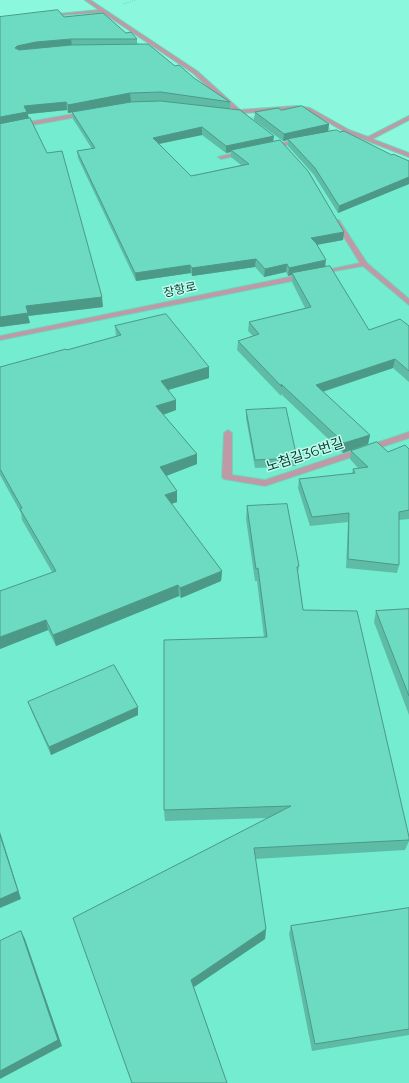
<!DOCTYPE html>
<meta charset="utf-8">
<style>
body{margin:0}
canvas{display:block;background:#8bf8de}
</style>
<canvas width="409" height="1083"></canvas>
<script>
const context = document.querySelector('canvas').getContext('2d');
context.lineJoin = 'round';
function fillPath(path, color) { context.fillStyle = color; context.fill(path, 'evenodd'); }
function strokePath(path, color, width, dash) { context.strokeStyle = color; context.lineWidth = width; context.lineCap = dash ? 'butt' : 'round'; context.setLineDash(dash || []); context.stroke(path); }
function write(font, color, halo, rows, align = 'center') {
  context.font = font + ' Montserrat,"Noto Sans KR",sans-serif'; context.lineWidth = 3; context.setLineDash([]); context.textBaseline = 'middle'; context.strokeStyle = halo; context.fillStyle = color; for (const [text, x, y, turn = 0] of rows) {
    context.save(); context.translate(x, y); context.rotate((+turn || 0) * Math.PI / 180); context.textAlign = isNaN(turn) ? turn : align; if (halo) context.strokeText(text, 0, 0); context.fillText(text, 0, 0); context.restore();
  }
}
const built = new Path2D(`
 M97 13 147 49 227 113 246 118 273 112 320 121 336 133 409 163V1083H0V22Z`);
const path = new Path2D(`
 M123 4 136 0`);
const minor = new Path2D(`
 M85 0H90L197 71 240 110 297 106 310 108 349 130 368 137 409 116V120L372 139 409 153V157L345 132 309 111 297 110 243 113 248 118 243 119 193 73 102 12 50 16 48 15 99 10Z
 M85 112 88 114 87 115 0 131V127Z
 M302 138 304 139V141L270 149 267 147Z
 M243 151 245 152V154L221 159 218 157Z
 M335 220H339L367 263 409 299V305L363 266 317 274V272L360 263 334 221Z
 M304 274H307V278L0 340V336Z
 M228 430 232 433V475L265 480 409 432V438L265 486 224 479 222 477 224 433Z`);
const wall = new Path2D(`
 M0 17H64L126 33 137 39V44L175 66 230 102V109L274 142 344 232 343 240 317 245 326 267 369 330 409 326V382L393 368 323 392 370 435 368 444 343 453 281 394V396L237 350 238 341 253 336 248 331 249 322 305 308 292 282V275L288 276 286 272 264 277 255 267 192 276 191 273 136 281 78 158 77 151 92 149 73 119 72 112 68 113 67 110 28 114V119L103 307 28 316 30 323 0 327ZM202 135 226 153 231 152V157L241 165 191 176 159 144Z
 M281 110 329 124 328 132H340L392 155 409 161V184L338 213 314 175 288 146V140L283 141 254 120 255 112Z
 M115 326 209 367V378L168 390 176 410 163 415 197 454V464L166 476 177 491V502L171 504 222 571 221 581 181 598 179 596 56 646 48 630 0 649 52 572 22 520 21 513 0 475V367L67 350 116 337Z
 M246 410 297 458 296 466 255 468 246 418Z
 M409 449V519L399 520V565L397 573 346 568 348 522 310 526 298 488 299 479 352 474 353 469 358 468 350 459 351 451 388 452Z
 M247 506 299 566 298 572 303 610 409 837V841L405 850 255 859 266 929 265 939 194 987 227 1083H132L73 918 268 818 165 821 164 810 264 637 257 581H255L246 519Z
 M409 609V715L374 622 376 611Z
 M28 702 138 715 51 755 31 710Z
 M409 908V1035L312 1051 289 934 291 926Z`);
const shadedWall = new Path2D(`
 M71 39 72 46 18 54 15 48 17 46 36 42Z
 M130 93 131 102 68 113V105Z
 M66 102 67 110 28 114 29 120 0 126V117L24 106Z
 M329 124 328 132 288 139V140L283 141 284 134Z
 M202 127V135L153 145V138Z
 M274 136 273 143 231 150V152L226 153V146Z
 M409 177V184L338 213 339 206Z
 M344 232 343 240 310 246 311 238Z
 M256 259 255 267 192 276V268Z
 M326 260 325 268 292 273V275L288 276 289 268Z
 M287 264 286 272 264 277 265 269Z
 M190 265 191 273 136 281 135 273Z
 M102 297 103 307 28 316 30 323 0 327V317L26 306Z
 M395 359 393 368 315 394 316 385Z
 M209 367V378L161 392V381Z
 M176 400V410L157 417 156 406Z
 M370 435 368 444 343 453 344 443Z
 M197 454V464L161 478 160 467Z
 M177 491V502L165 506V495Z
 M222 571 221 581 181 598 180 588Z
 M178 585 179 596 56 646 53 635Z
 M46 620 48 630 0 649V637Z
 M138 707V715L51 755 49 747Z
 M0 832 21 899 0 908Z
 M266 929 265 939 191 989V980Z
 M21 931 25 939 62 1046 0 1079V1071Z`);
const building = new Path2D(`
 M58 10 64 17 103 13 126 33 131 32 137 39H71L36 42 17 46 15 48 19 50 71 45 148 44 175 66 179 65 194 78 230 102 161 92 130 93 68 105 66 102 24 106 27 112 0 117V17Z
 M161 101 240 110 274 136 226 146 202 127 153 138 191 176 249 164 231 150 280 140 308 171 344 232 311 238 316 243 326 260 289 268 287 264 265 269 256 259 192 268 190 265 135 273 77 151 95 148 72 112 131 102Z
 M302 106 329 124 284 134 255 112 278 108 281 110Z
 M30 118 47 153 62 151 102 297 26 306 28 313 0 317V124Z
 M337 130 340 132 344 131 392 155 393 154 409 161V177L339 206 315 168 288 139Z
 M330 266 369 330 400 319 409 326V371L395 359 316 385 370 435 344 443 281 384 282 387 238 341 259 334 249 322 311 307 292 273Z
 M166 314 209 367 161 381 176 400 156 406 197 454 160 467 177 491 165 495 222 571 180 588 178 585 53 635 46 620 0 637V591L56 571 20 509 22 508 0 469V367L66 349 67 350 121 335 115 326Z
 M286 408 297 458 255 460 246 410Z
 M377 442 388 452 405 445 409 449V510L399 512V565L348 559 349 513 312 517 299 479 355 473 353 469 368 467 351 451Z
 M287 504 299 566 297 567 303 610 357 611 409 837V840L254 848 266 929 191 980 227 1083H132L73 918 291 806 164 810V640L267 637 258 568 256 569 247 506Z
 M409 609V696L376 611Z
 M114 665 138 707 49 747 28 702Z
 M0 835 18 891 0 899Z
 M409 908V1029L315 1044 291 926Z
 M21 931 58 1040 0 1071V941Z`);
const farStreetnames = [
 ["장항로",180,290,-12]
];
const streetNames = [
 ["노첨길36번길",305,455,-18]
];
fillPath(built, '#74ecd0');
strokePath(minor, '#72d3bc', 2);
strokePath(path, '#5bb29e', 1, [0.5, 1.5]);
fillPath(minor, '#bf99a6');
fillPath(wall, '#5ebca6');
fillPath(shadedWall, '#4c9987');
fillPath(building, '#6ddbc1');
strokePath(building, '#4c9987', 1);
write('12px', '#0c3e34', '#c0fdec', farStreetnames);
write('14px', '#0c3e34', '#c0fdec', streetNames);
</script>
